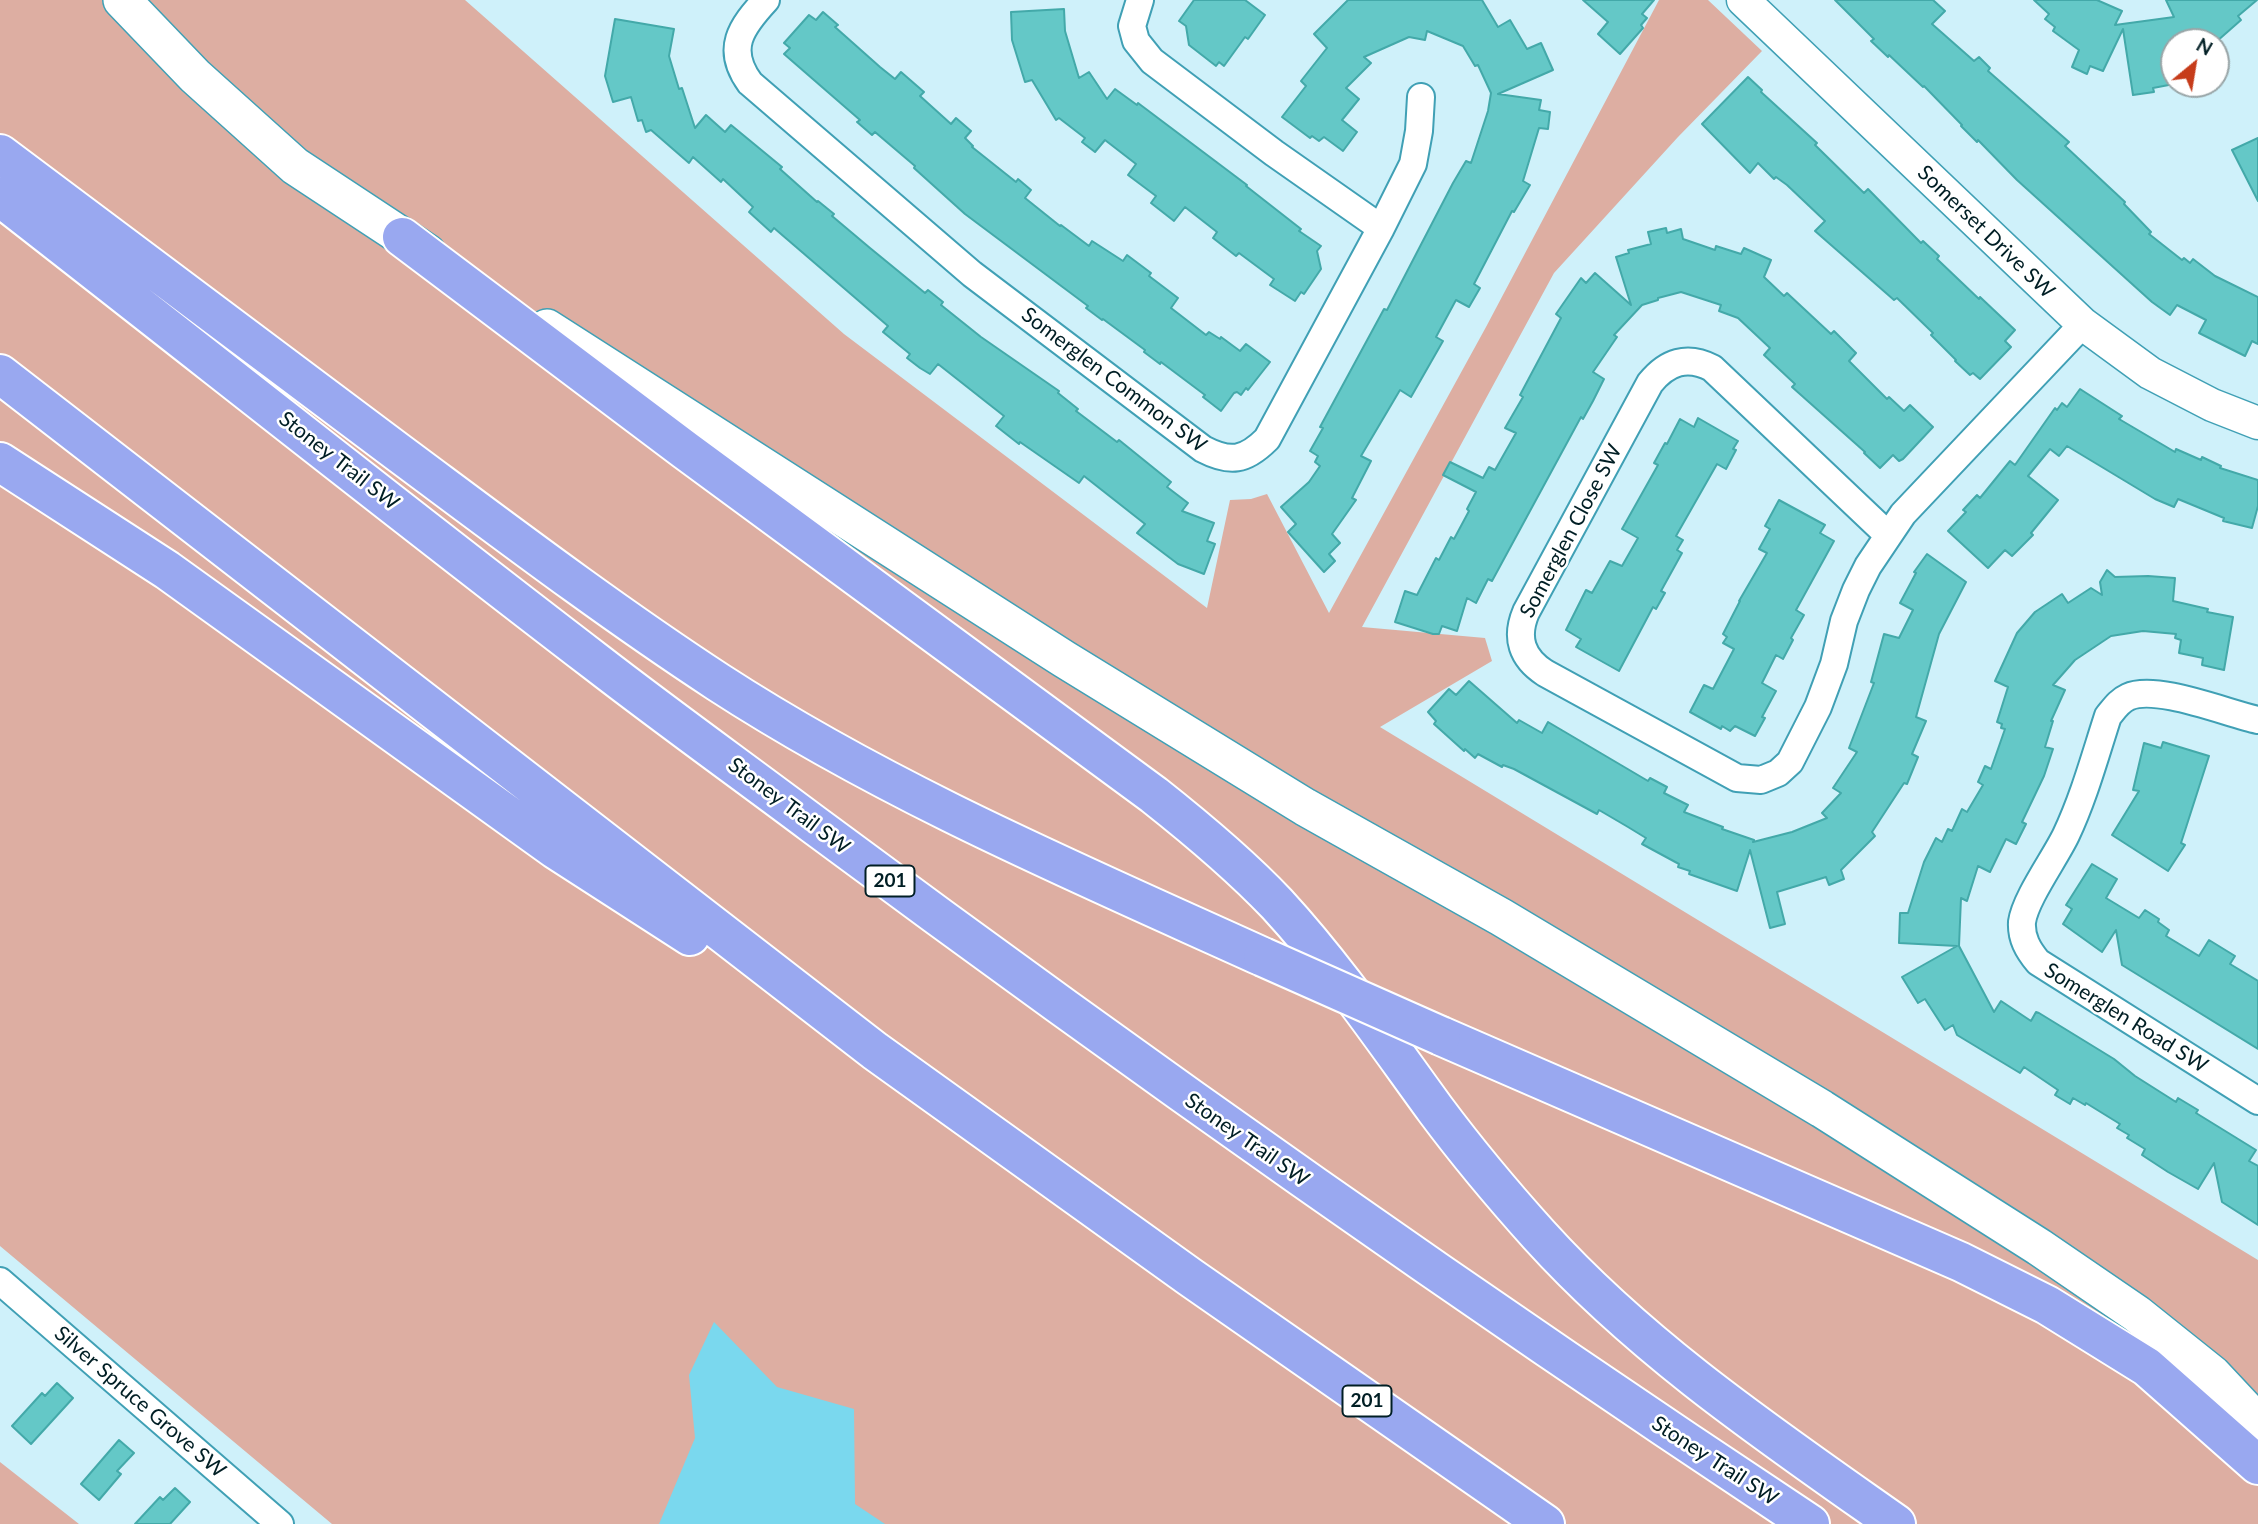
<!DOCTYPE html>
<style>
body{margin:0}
#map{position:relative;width:2258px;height:1524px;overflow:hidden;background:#cff1fa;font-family:Lato,sans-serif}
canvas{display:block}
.north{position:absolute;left:2160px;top:28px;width:70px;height:70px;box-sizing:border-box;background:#fff;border:2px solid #99a5a7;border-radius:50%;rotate:30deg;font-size:19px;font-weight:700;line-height:28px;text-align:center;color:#001e24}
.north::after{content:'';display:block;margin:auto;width:24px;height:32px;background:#c63c1a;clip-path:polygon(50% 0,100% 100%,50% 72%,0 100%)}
</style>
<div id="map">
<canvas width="2258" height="1524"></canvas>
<div class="north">N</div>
</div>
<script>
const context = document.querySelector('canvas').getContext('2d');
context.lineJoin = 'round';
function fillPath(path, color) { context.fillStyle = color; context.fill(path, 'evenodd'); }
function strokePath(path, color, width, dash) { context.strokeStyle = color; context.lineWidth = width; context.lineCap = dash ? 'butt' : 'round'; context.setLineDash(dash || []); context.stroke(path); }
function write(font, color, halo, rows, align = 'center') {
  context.font = font + ' Lato,sans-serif'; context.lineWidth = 5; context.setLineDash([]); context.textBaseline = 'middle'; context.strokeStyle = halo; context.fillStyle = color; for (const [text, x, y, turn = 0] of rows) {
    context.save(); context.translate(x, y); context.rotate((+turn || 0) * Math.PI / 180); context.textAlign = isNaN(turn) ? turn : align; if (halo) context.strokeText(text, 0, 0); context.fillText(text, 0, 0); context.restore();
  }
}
const green = new Path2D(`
 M0 0H465L844 334 1207 608 1230 500 1251 499 1267 494 1329 613 1486 327 1659 0H1708L1762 51 1678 137 1554 273 1362 627 1485 638 1492 661 1380 727 2258 1260V1524H332L0 1246Z
 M0 1462 79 1524H0Z`);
const water = new Path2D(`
 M714 1322 777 1387 854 1409 855 1504 885 1524H659L695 1438 689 1375Z`);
const building = new Path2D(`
 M1194 0H1245L1265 15 1248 39 1245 37 1224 66 1219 62 1216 66 1189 45 1186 26 1179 21Z
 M1348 0H1482L1498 27 1510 20 1527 49 1541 43 1553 70 1498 94 1541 100 1539 110 1550 112 1548 129 1539 128 1523 181 1530 185 1514 212 1512 211 1474 284 1480 288 1469 307 1456 300 1436 337 1443 341 1411 397 1400 390 1361 456 1371 461 1352 498 1356 500 1332 534 1340 543 1329 554 1335 561 1324 572 1288 532 1296 524 1281 507 1309 482 1320 466 1315 462 1318 456 1310 451 1323 428 1320 427 1384 309 1387 310 1453 183 1466 161 1471 163 1488 111 1491 93 1478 65 1475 66 1463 46 1427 31 1425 40 1409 37 1364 57 1371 63 1346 88 1359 99 1342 120 1357 132 1343 151 1324 137 1319 141 1312 136 1310 138 1282 117 1306 86 1301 81 1327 48 1314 34Z
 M1583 0H1654L1642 14 1647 18 1641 25 1643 28 1620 54 1598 34 1608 22Z
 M1835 0H1933L1945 11 1932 24 1974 61 1979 57 1990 68 1988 71 2069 142 2065 146 2125 202 2124 204 2151 232 2149 234 2182 260 2184 258 2190 263 2193 259 2215 276 2258 297V344L2252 341 2245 356 2199 333 2206 320 2177 305 2170 315 2152 302 2017 180 1978 140 1977 142 1961 126 1962 125 1924 86 1923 87 1889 55 1888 57 1871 41 1874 39Z
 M2034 0H2097L2122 11 2115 25 2174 17 2166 0H2257L2238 16 2241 20 2216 42H2174V84L2153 88 2154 92 2133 95 2123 29 2103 71 2090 66 2087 74 2072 67 2079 50 2053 31 2055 27 2045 19 2049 14Z
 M1064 9 1065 31 1079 78 1089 72 1107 99 1115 89 1137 105 1138 103 1247 185 1246 186 1301 229 1299 231 1321 246 1317 251 1321 269 1304 294 1301 292 1295 301 1270 285 1274 279 1239 253 1236 256 1213 238 1217 232 1185 207 1174 221 1151 203 1156 196 1128 175 1136 164 1105 140 1095 152 1082 142 1085 138 1059 118 1056 120 1032 80 1025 82 1012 40 1011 12Z
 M823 12 838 25 835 27 880 67 895 79 901 72 924 92 920 96 951 124 956 118 971 131 965 138 973 146 972 147 1016 182 1018 179 1031 190 1025 198 1060 226 1061 225 1089 246 1092 241 1123 261 1127 255 1151 273 1149 276 1178 298 1171 308 1206 335 1209 332 1220 339 1221 337 1240 351 1246 344 1270 362 1248 390 1246 388 1241 395 1237 392 1234 393 1221 411 1203 397 1205 395 1161 362 1160 364 1144 352 1145 350 1103 319 1102 320 1086 308 1088 306 965 214 914 168 915 166 875 132 872 135 857 122 860 120 784 54 790 48 784 43 809 15 816 20Z
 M615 19 674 29 669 56 679 89 682 88 695 128 706 115 725 132 731 125 782 167 780 169 817 202 818 201 834 214 832 216 870 248 925 293 928 290 943 302 941 305 981 337 1059 391 1058 393 1078 409 1076 411 1117 442 1119 440 1171 482 1167 487 1188 503 1182 511 1214 523 1207 541 1215 544 1204 574 1178 564 1137 533 1145 524 1084 476 1079 483 1020 442 1019 444 996 426 1004 416 938 364 930 374 920 368 907 358 910 354 883 332 888 326 774 228 771 232 749 212 753 207 723 179 721 182 693 157 689 163 651 130 646 132 642 120 638 121 631 97 613 102 605 76Z
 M1748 77 1762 90 1761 92 1817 143 1815 145 1864 193 1868 189 1921 243 1923 241 1939 256 1937 259 1979 299 1980 297 2015 330 2005 341 2011 347 1980 379 1973 373 1970 375 1955 361 1956 360 1931 335 1933 333 1897 298 1894 300 1815 231 1825 221 1787 185 1776 177 1774 179 1758 163 1750 173 1702 124Z
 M2258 138V201L2232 150Z
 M1666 228 1667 233 1681 229 1683 239 1715 250 1716 246 1741 254 1744 248 1771 260 1764 277 1784 296 1787 293 1831 334 1834 331 1856 353 1849 361 1887 399 1889 397 1904 411 1910 405 1933 427 1903 459 1899 461 1893 455 1880 468 1864 453 1865 452 1792 387 1795 384 1764 355 1770 348 1738 318 1719 311 1721 305 1681 292 1658 298V300L1642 305 1614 335 1617 337 1593 372 1604 379 1593 401 1583 419 1581 417 1492 581 1488 579 1476 603 1467 598 1457 631 1442 626 1439 634H1433L1395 622 1405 591 1417 595 1436 558 1439 560 1451 537 1454 539 1469 511 1467 509 1476 492 1443 475 1450 462 1483 478 1489 467 1495 470 1516 433 1505 428 1523 397 1520 395 1561 318 1556 314 1581 278 1586 283 1595 273 1631 305 1616 257 1629 253 1628 250 1651 244 1648 232Z
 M2080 389 2122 416 2119 419 2175 452 2176 449 2201 460 2202 457 2221 466 2220 468 2258 480V506L2252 528 2223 521 2224 518 2178 499 2174 507 2155 499 2067 446 2059 456 2050 449 2028 476 2058 500 2031 533 2033 535 2012 556 2005 550 1988 568 1948 531 1966 512 1963 510 1977 495 1980 498 2010 461 2015 465 2055 408 2057 410 2062 403 2067 407Z
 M1698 418 1738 441 1733 449 1736 450 1726 469 1717 464 1676 536 1683 540 1677 550 1682 553 1661 591 1665 593 1656 609 1653 607 1619 671 1576 647 1581 639 1566 630 1586 590 1592 593 1610 561 1622 566 1638 538 1622 529 1658 465 1654 463 1665 443 1667 444 1680 419 1694 427Z
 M1779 500 1825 525 1820 533 1834 541 1796 610 1804 615 1791 638 1793 640 1783 659 1776 655 1762 683 1776 691 1762 717 1765 718 1755 736 1735 726 1730 731 1722 726 1721 729 1690 712 1704 685 1713 689 1734 649 1723 643 1727 637 1723 634 1740 601H1739L1767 553 1759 549 1770 529 1765 526Z
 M1927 554 1966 582 1939 634 1916 717 1926 721 1912 754 1918 757 1907 784 1904 783 1872 832 1875 836 1841 870 1844 879 1829 885 1826 877 1777 892 1785 924 1770 928 1750 850 1737 891 1689 874 1690 871 1678 867 1679 864 1642 844 1646 838 1628 827 1599 810 1597 814 1514 769 1503 765 1502 767 1478 754 1475 758 1465 749 1464 751 1434 724 1436 721 1428 712 1449 689 1456 695 1469 681 1517 723 1519 720 1542 733 1548 722 1648 781 1650 778 1667 787 1664 793 1688 805 1684 812 1723 827 1722 829 1754 840 1753 842 1792 832 1827 818 1822 813 1841 793 1833 788 1857 752 1849 748 1874 683 1871 682 1884 634 1899 638 1913 610 1900 603 1916 573 1914 572Z
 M2107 570 2115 577 2148 576 2175 578 2173 601 2208 609 2207 612 2233 617 2224 670 2202 665 2203 658 2179 653 2181 640 2175 638 2176 634 2143 631 2111 636 2075 660 2053 685 2065 690 2051 721H2053L2045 747 2053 749 2044 776 2022 822 2026 824 2016 844 2006 839 1990 872 1978 866 1967 901 1961 898 1959 946 1994 1012 2001 1001 2031 1021 2036 1012 2039 1013 2114 1059 2135 1076 2176 1102 2178 1098 2198 1110 2196 1113 2256 1150 2249 1161 2258 1166V1225L2222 1202 2214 1163 2198 1189 2168 1172 2142 1155 2145 1149 2127 1138 2129 1135 2117 1128 2120 1124 2086 1103 2085 1105 2073 1098 2070 1104 2055 1095 2058 1090 2024 1067 2020 1073 1957 1035 1953 1025 1945 1030 1925 999 1918 1003 1902 977 1957 946 1899 943 1900 913H1908L1924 862 1936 838 1942 842 1948 829 1952 831 1962 809 1967 812 1983 785 1978 782 1985 766 1991 769 2005 729 2001 728 2002 724 1997 722 2008 687 1995 681 2017 633 2035 612 2062 594 2068 603 2091 588 2102 595 2100 582Z
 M2163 742 2209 756 2181 843 2185 845 2168 871 2112 835 2139 791 2133 790 2144 743 2161 748Z
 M2092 864 2117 879 2106 898 2139 918 2145 910 2159 919 2158 922 2169 930 2166 936 2199 956 2209 940 2235 956 2230 964 2258 981V1049L2122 965 2116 930 2102 952 2063 924 2072 909 2066 905Z
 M57 1383 73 1398 31 1444 12 1426 42 1393 45 1396Z
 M119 1440 134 1453 117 1471 121 1474 99 1500 81 1484Z
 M175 1488 190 1502 170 1524H135L160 1497 163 1500Z`);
const minor = new Path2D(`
 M766 0C741 27 725 49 750 83L972 274 1203 449C1230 463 1245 461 1267 439L1381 228 1274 153 1152 61 1136 41 1132 26 1140 0
 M1381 228 1413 164 1419 131 1421 97
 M1887 534 1712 368C1687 355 1667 362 1650 383L1526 612C1515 638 1522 658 1545 673L1737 778 1761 780 1778 773 1790 762 1818 707 1834 664 1844 621 1856 590 1868 566 1903 514 2083 324
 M2258 720C2226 713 2156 684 2128 697 2119 701 2114 709 2108 716 2095 756 2084 797 2066 835 2055 858 2025 899 2022 922 2021 938 2028 950 2038 962L2258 1101
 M0 1281 280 1524`);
const tertiary = new Path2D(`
 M1743 0 2083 324 2150 373 2212 405 2258 423`);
const secondary = new Path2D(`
 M122 0 195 76 295 166 427 253
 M547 328 1064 659 1305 807 1501 917 1822 1109 2039 1247 2137 1314 2212 1374 2258 1423`);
const motorway = new Path2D(`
 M0 154C133 253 266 353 399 453 504 531 608 610 718 682 889 793 1078 873 1263 957
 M0 197C199 352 396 509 596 662 667 717 741 770 813 824 1139 1066 1471 1300 1810 1524
 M402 237 685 450 1154 795C1197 829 1239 864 1277 904 1335 967 1384 1039 1435 1109 1467 1152 1503 1195 1539 1235 1642 1349 1771 1436 1896 1524
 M0 374 875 1051 1190 1277 1545 1524
 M0 462 167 570 555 849 690 936
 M1441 1036 1961 1262 2047 1305 2147 1367 2258 1465`);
const motorwayBridge = new Path2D(`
 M1263 957 1441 1036`);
const shields = [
 [890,881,49],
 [1367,1401,49]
];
const shieldNames = [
 ["201",890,881],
 ["201",1367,1401]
];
const streetNames = [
 ["Somerset Drive SW",1986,232,44],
 ["Somerglen Common SW",1114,380,37],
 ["Stoney Trail SW",339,461,38],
 ["Somerglen Close SW",1571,531,-62],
 ["Stoney Trail SW",789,806,37],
 ["Somerglen Road SW",2126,1018,32],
 ["Stoney Trail SW",1247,1140,35],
 ["Silver Spruce Grove SW",140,1402,41],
 ["Stoney Trail SW",1715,1461,33]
];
fillPath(green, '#ddaea2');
fillPath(water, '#7ad8ee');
fillPath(building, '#64c8c7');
strokePath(building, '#43a9a9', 2);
strokePath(minor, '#40a0b5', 30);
strokePath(tertiary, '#40a0b5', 35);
strokePath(secondary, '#40a0b5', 40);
strokePath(motorway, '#fff', 42);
strokePath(minor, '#fff', 26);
strokePath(tertiary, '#fff', 32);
strokePath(secondary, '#fff', 37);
strokePath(motorway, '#99a8f0', 38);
strokePath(motorwayBridge, '#fff', 42, []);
strokePath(motorwayBridge, '#99a8f0', 38);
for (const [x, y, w] of shields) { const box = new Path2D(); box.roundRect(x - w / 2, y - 15.5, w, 31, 5); context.fillStyle = '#fff'; context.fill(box); strokePath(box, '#001e24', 2); }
write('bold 19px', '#001e24', null, shieldNames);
write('21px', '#001e24', '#fff', streetNames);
</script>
